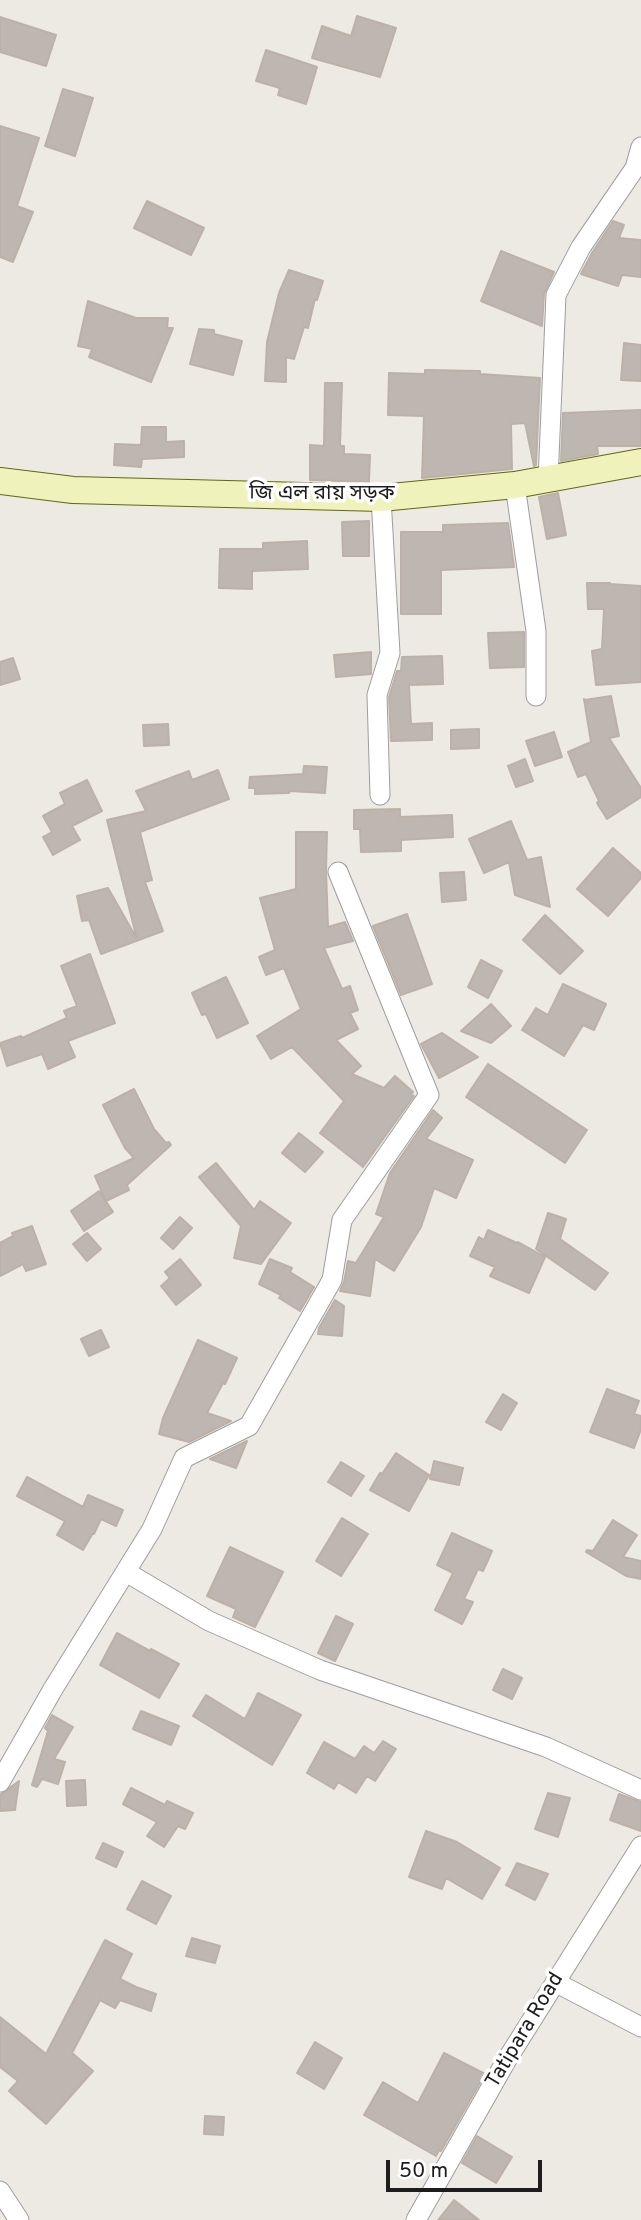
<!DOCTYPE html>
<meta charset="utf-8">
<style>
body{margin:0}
#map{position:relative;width:641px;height:2220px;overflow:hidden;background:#edeae4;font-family:Overpass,sans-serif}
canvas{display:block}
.scale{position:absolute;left:386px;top:2160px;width:156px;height:32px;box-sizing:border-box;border:4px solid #1d1d1d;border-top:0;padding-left:9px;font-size:21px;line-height:24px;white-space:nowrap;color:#1d1d1d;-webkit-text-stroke:5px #fff;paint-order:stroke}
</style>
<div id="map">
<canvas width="641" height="2220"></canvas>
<div class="scale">50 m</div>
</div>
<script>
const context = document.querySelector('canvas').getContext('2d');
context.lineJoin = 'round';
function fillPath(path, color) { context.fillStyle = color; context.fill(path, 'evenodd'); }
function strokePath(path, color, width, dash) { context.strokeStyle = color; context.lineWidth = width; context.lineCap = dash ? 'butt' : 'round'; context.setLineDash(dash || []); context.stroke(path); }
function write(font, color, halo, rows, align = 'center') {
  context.font = font + ' Overpass,"Noto Sans Bengali",sans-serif'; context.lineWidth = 7; context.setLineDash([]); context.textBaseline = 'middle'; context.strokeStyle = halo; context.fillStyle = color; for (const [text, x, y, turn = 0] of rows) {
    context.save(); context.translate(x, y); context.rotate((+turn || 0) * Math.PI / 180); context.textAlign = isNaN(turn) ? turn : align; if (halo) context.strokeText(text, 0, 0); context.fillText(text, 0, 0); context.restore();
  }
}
const building = new Path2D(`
 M357 16 396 28 380 77 312 58 322 26 351 36Z
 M0 17 56 35 46 66 0 52Z
 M266 50 317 67 306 104 278 95 280 88 256 81Z
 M63 89 93 98 75 156 45 146Z
 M0 126 39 138 17 206 33 212 13 262 0 257Z
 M147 201 204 228 191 255 134 228Z
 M613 221 624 225 619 238 641 240V277L622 275 618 286 581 274 592 253Z
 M501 251 554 272 544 294 542 326 481 301Z
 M289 270 323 281 317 300 315 299 308 328 304 327 294 359 286 357V382L265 381 267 342 279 293Z
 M88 301 136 318H168L167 328H173L151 382 89 357 92 349 78 346Z
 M199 329 214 330V334L242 341 233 375 190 364Z
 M624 343 641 345V381L621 380Z
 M425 370 480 371V374L540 378 536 465 534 466 525 423 511 424 512 469 422 478 424 416 388 415 389 373 425 374Z
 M325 383H342L340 446H344V454L370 455 369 482 310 480V445L324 446Z
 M641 410V446H597L598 454 561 461 563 413Z
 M142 427H166V442L184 441V457L142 459 141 467 114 465 115 444 141 445Z
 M558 493 566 535 547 539 539 497Z
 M369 521V556H343L342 522Z
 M508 523 514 567 441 570V614H401V532H443V525Z
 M307 541 308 569 252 571V589L219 588 220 549H263V543Z
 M587 583H610V584L641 586V682L596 685 592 651 602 649 604 609H588Z
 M524 632V667L490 668 488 633Z
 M371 652V674L336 677 334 655Z
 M442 656 443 684 409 685 411 724 432 723V740L391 741 389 697 397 671H401L402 657Z
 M13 658 20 679 0 685V662Z
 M611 696 619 736 609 738 641 788V797L607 819 597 803 599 801 586 774 578 777 568 752 591 742 584 699 585 700Z
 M168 724 169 745 144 746 143 725Z
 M479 729V748L451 749V730Z
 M554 732 562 757 535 766 526 741Z
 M525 759 533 781 516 787 508 766Z
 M304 766 327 767 325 793 289 791V793L255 794V788H249L250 777 303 774Z
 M218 770 229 799 140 832 152 880 145 882 163 931 101 954 89 920 82 921 77 896 108 888 137 939 107 820 146 811 136 791 189 771 192 780Z
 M87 780 102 811 72 826 80 840 53 855 43 837 52 832 43 816 65 804 60 793Z
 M400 809V817L452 815 453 837 401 840V851L361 852 360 829H354V810Z
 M511 821 527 860 541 857 550 907 515 895 509 862 484 873 469 839Z
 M296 832H327L326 871 328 927 345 922 353 941 324 948 342 989 350 986 358 1010 350 1013 358 1029 336 1040 361 1066 352 1074 384 1088 395 1076 413 1092 410 1093 414 1096 363 1167 320 1133 344 1101 292 1047 271 1059 257 1036 301 1009 284 968 266 975 259 957 275 950 260 898 296 889Z
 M613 848 641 873V878L608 916 577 889Z
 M464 872 466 900 442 902 440 873Z
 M407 914 432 984 401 995 373 926Z
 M545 915 583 951 560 974 523 940Z
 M90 954 115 1023 68 1041 75 1057 48 1069 42 1054 7 1066 0 1043 21 1036 22 1038 67 1018 64 1011 77 1006 61 966Z
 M481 960 502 971 488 998 468 987Z
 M226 977 248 1023 217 1038 206 1014 202 1015 192 993Z
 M563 984 606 1004 594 1030 583 1025 564 1056 522 1030 536 1008 548 1015Z
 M491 1004 511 1026 491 1043 461 1031Z
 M442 1033 478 1057 439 1078 421 1044Z
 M488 1064 587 1130 565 1163 466 1097Z
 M134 1089 154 1129 166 1143 169 1142 171 1145 127 1185 129 1190 106 1201 95 1176 134 1158 125 1148 103 1105Z
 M433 1110 442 1118 426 1139 473 1160 456 1198 434 1188 421 1227 394 1271 375 1259 370 1296 340 1291 344 1282 348 1261 356 1263 384 1217 376 1214 390 1173Z
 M299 1133 323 1152 305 1172 282 1153Z
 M216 1163 254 1210 260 1201 291 1223 261 1264 234 1258 241 1226 199 1177Z
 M99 1191 113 1212 84 1231 71 1211Z
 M548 1213 566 1219 560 1239 608 1273 595 1290 536 1249Z
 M180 1217 192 1228 173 1249 161 1238Z
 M32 1226 46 1264 26 1271 23 1264 0 1276V1243L13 1236 12 1233Z
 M488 1230 517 1243 518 1242 545 1257 529 1293 490 1276 495 1267 470 1256 479 1237 484 1240Z
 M87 1233 101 1249 87 1261 73 1244Z
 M180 1259 201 1285 176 1305 161 1286 170 1278 165 1272Z
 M270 1259 292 1268 290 1272 314 1287 300 1311 279 1298 281 1295 259 1284Z
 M335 1300 344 1306 342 1336 318 1334 319 1328Z
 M101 1330 109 1347 89 1356 81 1339Z
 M198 1340 237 1358 225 1384 223 1383 207 1413 231 1421 189 1442 159 1434 163 1418Z
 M607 1389 639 1401 634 1414 641 1416V1429L634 1448 590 1432Z
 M503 1394 517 1403 501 1430 486 1422Z
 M247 1441 236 1468 210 1459Z
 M396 1453 429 1475 409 1511 370 1490 380 1473 382 1474Z
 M434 1461 463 1468 459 1485 430 1479Z
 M341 1462 364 1476 351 1496 328 1482Z
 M27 1477 83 1507 88 1495 123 1510 116 1526 101 1519 94 1534 93 1533 83 1550 57 1535 65 1521 17 1496Z
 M342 1518 368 1534 341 1576 316 1561Z
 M613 1520 637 1535 623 1557 641 1561V1579L626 1576 586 1552 587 1550 593 1551Z
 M452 1533 492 1551 483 1571 478 1569 464 1599 473 1602 462 1624 435 1610 453 1573 437 1565Z
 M230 1547 283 1572 255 1627 233 1617 236 1609 207 1596Z
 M336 1616 353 1624 335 1661 318 1653Z
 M117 1633 150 1651 151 1649 179 1664 159 1698 100 1665Z
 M503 1669 522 1678 512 1699 493 1690Z
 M258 1693 301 1715 272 1765 193 1716 206 1695 245 1719Z
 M141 1711 179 1726 171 1745 133 1729Z
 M52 1715 73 1727 54 1759 65 1762 58 1784 42 1779 37 1787 32 1785 48 1731 45 1728Z
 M383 1741 396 1749 375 1781 367 1776 356 1793 338 1782 334 1789 307 1773 324 1742 355 1759 364 1746 374 1753Z
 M85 1780 86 1805 67 1806 66 1781Z
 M19 1781 15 1810 0 1811V1795Z
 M131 1788 165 1805 167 1801 193 1813 185 1829 178 1826 164 1847 147 1836 157 1822 123 1804Z
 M548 1793 570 1798 558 1837 535 1829Z
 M619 1794 641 1802V1831L610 1820Z
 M426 1831 457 1842 500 1868 482 1899 446 1878 442 1889 409 1877Z
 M103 1843 123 1852 116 1867 96 1858Z
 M517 1863 548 1874 535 1900 506 1885Z
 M142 1881 171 1896 156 1924 127 1909Z
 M192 1938 220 1946 215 1963 186 1956Z
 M105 1940 132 1954 120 1979 136 1987 156 1994 151 2011 120 2000 115 2008 100 2000 72 2053 93 2071 46 2124 9 2091 18 2081 0 2067V2017L46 2054Z
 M315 2042 342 2058 324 2089 297 2073Z
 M444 2053 485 2074 441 2151 439 2150 436 2156 364 2115 383 2082 418 2103Z
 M205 2116 224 2117 223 2135 204 2134Z
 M477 2136 512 2157 496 2183 462 2163Z
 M454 2200 479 2220H438Z`);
const minor = new Path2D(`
 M548 480 556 295 581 247 635 168 641 147
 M515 485 536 631V696
 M380 795 377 695 390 653 381 498
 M126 1572 209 1621 320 1670 546 1747 641 1790
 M0 1782 53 1689 152 1529 184 1458 249 1426 332 1280 342 1220 429 1095 338 872
 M555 1982 641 2027
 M0 2191 19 2220
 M416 2220 506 2061 641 1846`);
const secondary = new Path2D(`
 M0 481 73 490 381 498 515 485 641 462`);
const streetNames = [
 ["জি এল রায় সড়ক",322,495],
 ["Tatipara Road",526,2031,-59]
];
fillPath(building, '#bdb6b1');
strokePath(building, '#bdb1a7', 2);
strokePath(minor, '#9e9e9e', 21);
strokePath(secondary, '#5f6810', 28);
strokePath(minor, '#fff', 19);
strokePath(secondary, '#f0f2bc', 26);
write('21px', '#1d1d1d', '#fff', streetNames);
</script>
